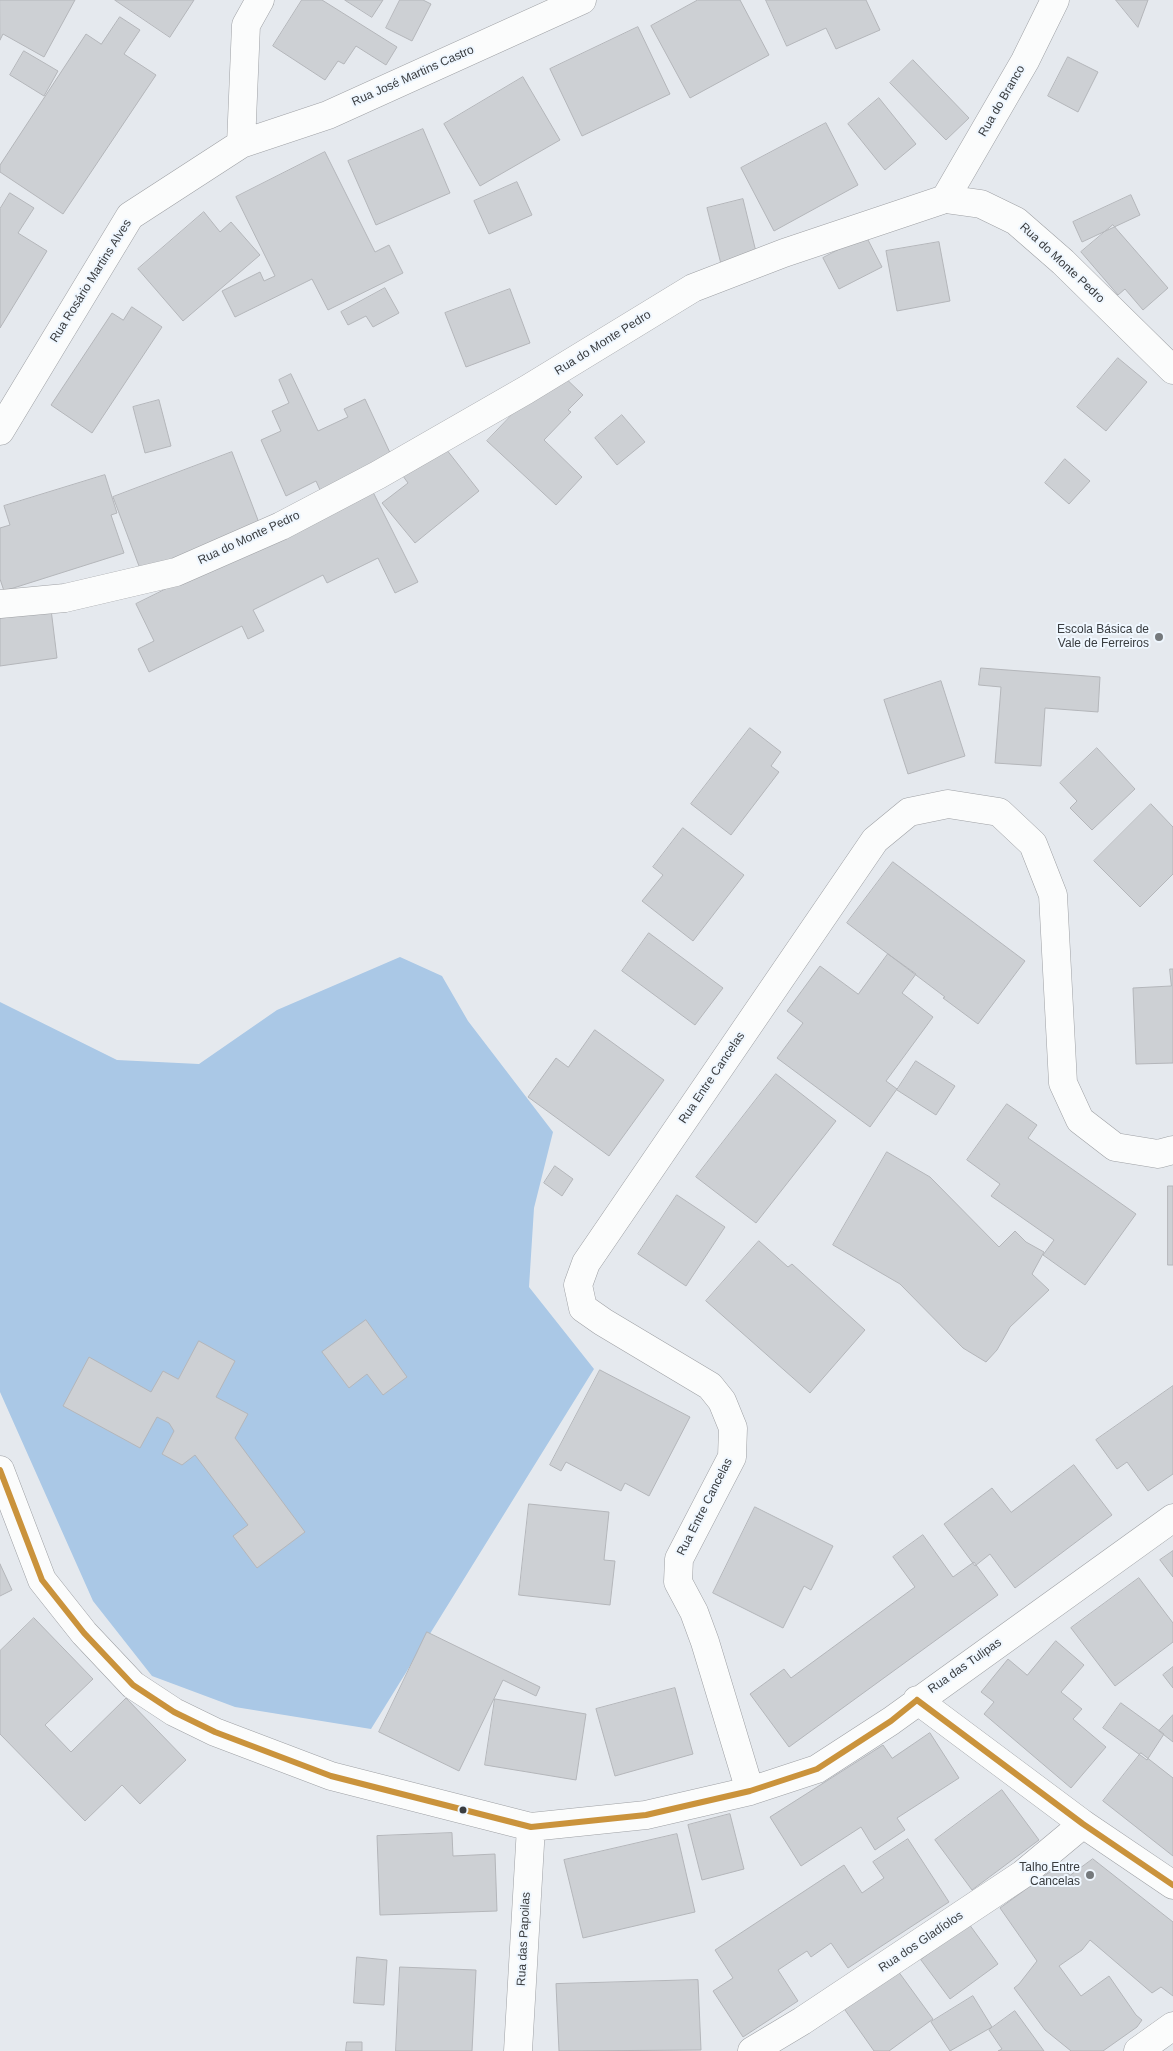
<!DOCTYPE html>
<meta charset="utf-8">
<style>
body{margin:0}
canvas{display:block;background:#e5e9ee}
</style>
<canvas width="1173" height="2051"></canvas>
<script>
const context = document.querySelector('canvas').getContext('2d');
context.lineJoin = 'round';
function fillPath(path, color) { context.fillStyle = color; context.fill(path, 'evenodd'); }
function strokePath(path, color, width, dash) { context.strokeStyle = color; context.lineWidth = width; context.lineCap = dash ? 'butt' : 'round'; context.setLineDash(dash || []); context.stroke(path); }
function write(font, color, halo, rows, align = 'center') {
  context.font = font + ' Helvetica,sans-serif'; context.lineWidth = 4; context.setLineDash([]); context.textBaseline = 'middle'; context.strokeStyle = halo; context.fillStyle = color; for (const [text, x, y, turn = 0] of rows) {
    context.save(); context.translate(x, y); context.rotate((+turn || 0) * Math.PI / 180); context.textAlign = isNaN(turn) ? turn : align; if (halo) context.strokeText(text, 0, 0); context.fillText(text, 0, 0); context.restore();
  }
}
const forest = new Path2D(`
 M400 957 442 976 468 1021 553 1132 534 1208 529 1287 594 1369 371 1729 235 1707 152 1676 93 1601 0 1392V1002L117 1060 199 1064 277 1010Z`);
const building = new Path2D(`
 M0 0H75L44 57 3 34 0 40Z
 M115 0H194L170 37Z
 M302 0H322L397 47 386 65 356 46 344 64 338 61 325 80 273 46Z
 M345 0H383L372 17Z
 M400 0H423L431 4 412 41 386 28Z
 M698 0H740L769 55 690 98 651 26Z
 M766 0H866L880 30 836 49 826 28 787 46Z
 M1116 0H1148L1138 27Z
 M120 17 140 30 124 54 156 75 63 214 0 172V165L86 34 101 44Z
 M638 27 670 94 582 136 550 69Z
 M24 51 58 71 44 96 10 75Z
 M1068 57 1098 72 1078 112 1048 96Z
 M913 60 969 118 946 140 890 83Z
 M523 77 560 140 480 186 444 124Z
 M879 98 916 144 885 170 848 124Z
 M826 123 858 185 774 231 741 168Z
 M423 129 450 193 376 225 348 161Z
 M325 152 375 252 389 245 403 273 328 310 312 279 235 317 222 291 260 272 264 281 275 276 236 197Z
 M517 182 532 215 489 234 474 201Z
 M10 193 34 208 18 233 47 251 0 328V209Z
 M1131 195 1140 215 1082 242 1073 222Z
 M743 199 757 256 721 264 707 208Z
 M204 212 220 232 231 222 260 255 183 321 138 269Z
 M1113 225 1168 288 1143 310 1125 289 1118 295 1081 252Z
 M866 236 882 267 839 289 823 258Z
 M939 242 950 301 897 311 886 251Z
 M385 288 399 313 373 327 366 316 348 325 341 312Z
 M510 289 530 343 466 367 445 313Z
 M132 307 162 327 92 433 51 405 112 313 123 320Z
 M1118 358 1147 382 1106 431 1077 407Z
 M556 369 583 395 568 410 571 412 544 440 582 477 556 505 487 441Z
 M291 374 318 431 348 417 344 409 365 399 392 457 320 490 316 481 286 496 261 440 281 431 272 411 289 403 279 380Z
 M159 400 171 446 145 453 133 407Z
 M622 415 645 442 617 465 595 438Z
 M439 440 479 491 415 543 382 503 408 483 400 472Z
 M232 452 261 528 142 574 113 497Z
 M1065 459 1090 481 1069 504 1045 483Z
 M105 475 117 513 111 515 124 553 4 591 0 579V528L10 525 4 506Z
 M371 488 418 582 395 593 378 558 327 583 323 575 253 610 264 631 248 639 242 626 149 672 138 649 154 641 136 604Z
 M50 601 57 658 0 666V608Z
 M981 668 1100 677 1098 712 1045 708 1041 766 995 763 1001 687 979 685Z
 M941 681 965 756 908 774 884 700Z
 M750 728 781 752 771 766 779 772 731 835 691 804Z
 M1097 748 1135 789 1092 830 1070 808 1077 801 1060 783Z
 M1151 804 1173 827V874L1140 907 1094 861Z
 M683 828 744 875 693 941 642 901 663 875 653 867Z
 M893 862 1025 961 978 1024 943 998 945 997 847 923Z
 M649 933 723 988 695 1025 622 971Z
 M888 954 916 974 902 993 933 1017 886 1081 897 1089 870 1127 777 1058 803 1023 787 1011 820 966 858 994Z
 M1170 969H1173V1063L1136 1064 1133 988 1171 986Z
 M595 1030 664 1080 609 1156 528 1097 556 1058 568 1067Z
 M916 1061 955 1086 936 1115 897 1090Z
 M776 1074 836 1121 756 1223 696 1177Z
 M1007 1104 1037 1125 1028 1138 1136 1214 1085 1285 1043 1255 1054 1240 991 1196 1000 1184 967 1160Z
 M887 1152 930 1177 999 1247 1015 1231 1026 1242 1044 1252 1032 1274 1049 1290 1010 1327 997 1350 986 1362 963 1348 900 1284 833 1245Z
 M555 1166 573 1179 562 1196 544 1183Z
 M1168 1186H1173V1265H1168Z
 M677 1195 725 1227 686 1286 638 1254Z
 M759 1241 788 1267 792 1264 865 1330 810 1393 706 1301Z
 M366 1320 407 1377 383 1395 367 1374 349 1388 322 1352Z
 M199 1341 235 1361 216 1397 248 1414 235 1438 305 1532 257 1568 233 1536 248 1525 195 1455 182 1465 162 1454 174 1431 169 1423 157 1417 140 1448 63 1406 89 1357 151 1392 163 1371 178 1379Z
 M600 1370 690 1417 649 1496 625 1483 621 1491 566 1462 561 1471 550 1465Z
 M1173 1386V1474L1148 1491 1127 1462 1117 1469 1096 1440Z
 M1074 1465 1112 1515 1015 1588 990 1554 975 1566 944 1524 992 1488 1011 1512Z
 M529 1504 609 1512 604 1560 615 1561 610 1605 519 1595Z
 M755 1507 833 1546 811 1590 804 1586 783 1628 713 1593Z
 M923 1535 953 1577 974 1562 998 1595 789 1747 750 1694 784 1669 791 1678 915 1587 893 1557Z
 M1173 1551V1577L1160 1560Z
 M0 1564 12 1590 0 1596Z
 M1139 1578 1173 1623V1642L1115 1686 1071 1628Z
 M34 1618 93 1679 45 1725 71 1752 126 1698 186 1760 140 1804 122 1785 85 1821 0 1734V1651Z
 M427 1632 540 1687 536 1696 503 1680 459 1771 379 1732Z
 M1056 1641 1084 1665 1061 1692 1082 1709 1073 1719 1106 1747 1071 1788 984 1714 994 1702 981 1692 1008 1659 1027 1675Z
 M1173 1667V1688L1163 1675Z
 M675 1688 693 1754 615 1776 596 1709Z
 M495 1699 586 1714 576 1780 485 1765Z
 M1121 1703 1164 1734 1147 1760 1103 1728Z
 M1173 1715V1742L1159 1731Z
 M930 1733 959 1778 897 1818 905 1830 875 1850 861 1827 801 1866 770 1817 883 1745 892 1758Z
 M1141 1753 1173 1778V1856L1103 1801Z
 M1002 1790 1039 1840 972 1890 935 1840Z
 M730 1814 744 1869 702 1880 688 1825Z
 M452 1833 453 1856 495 1854 497 1911 380 1915 377 1836Z
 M677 1834 695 1912 583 1938 564 1860Z
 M908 1839 949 1902 848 1968 831 1943 811 1957 807 1951 778 1970 798 2001 743 2037 713 1991 733 1978 715 1950 844 1865 862 1893 884 1878 873 1862Z
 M1093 1859 1173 1922V1996L1161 1987 1152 1993 1090 1940 1082 1950 1059 1966 1081 1996 1109 1976 1136 2015 1142 2020 1137 2027 1103 2051H1071L1045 2030 1014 1988 1019 1984 1037 1961 1000 1908 1058 1866 1070 1875Z
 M969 1924 998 1964 950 1999 921 1960Z
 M357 1957 387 1960 384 2005 354 2003Z
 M400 1967 476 1970 472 2051H396Z
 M898 1971 933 2019 889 2051H874L845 2010Z
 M698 1980 701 2050 559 2051 556 1984Z
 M973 1996 992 2027 950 2051 931 2022Z
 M1015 2011 1044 2051H998L1002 2049 989 2030Z
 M347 2042H362V2051H346Z`);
const street = new Path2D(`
 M241 144 328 115 582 0
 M945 199 1025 61 1055 0
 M0 431 130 216 241 144 246 25 260 0
 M0 604 65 598 176 572 281 526 378 475 526 390 693 288 784 253 945 199 981 204 1016 221 1063 262 1173 370
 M0 1470 42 1580 84 1633 133 1685 174 1712 215 1732 331 1776 531 1827 646 1815 750 1791 817 1769 891 1721 1173 1518
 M917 1700 1083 1824 1173 1885
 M750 1791 705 1642 694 1612 678 1582 679 1559 732 1457 733 1428 722 1401 710 1386 603 1322 583 1308 578 1285 586 1263 875 840 909 812 948 804 999 812 1033 844 1053 895 1063 1083 1080 1120 1115 1147 1158 1154 1173 1150
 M518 2051 531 1827
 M752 2051 802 2021 1023 1874 1083 1824
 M1138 2051 1173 2026`);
const bus1 = new Path2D(`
 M0 1470 42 1580 84 1633 133 1685 174 1712 215 1732 331 1776 531 1827 646 1815 750 1791 817 1769 891 1721 917 1700
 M917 1700 1083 1824 1173 1885`);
const markers = [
 [1159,637,5,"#75797c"],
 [463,1810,4.5,"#393c3f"],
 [1090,1875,5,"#75797c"]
];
const streetNames = [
 ["Rua José Martins Castro",413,76,-24],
 ["Rua do Branco",1002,101,-60],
 ["Rua do Monte Pedro",1062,263,43],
 ["Rua Rosário Martins Alves",91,281,-58],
 ["Rua do Monte Pedro",603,343,-32],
 ["Rua do Monte Pedro",249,538,-25],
 ["Rua Entre Cancelas",712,1078,-56],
 ["Rua Entre Cancelas",705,1507,-63],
 ["Rua das Tulipas",965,1666,-35],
 ["Rua das Papoilas",524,1939,-87],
 ["Rua dos Gladíolos",921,1942,-34]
];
const poiNames = [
 ["Escola Básica de",1149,630],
 ["Vale de Ferreiros",1149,644],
 ["Talho Entre",1080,1868],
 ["Cancelas",1080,1882]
];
fillPath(forest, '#aac8e6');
fillPath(building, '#cdd0d4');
strokePath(building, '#b4b6ba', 1);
strokePath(street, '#9ea0a4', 29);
strokePath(street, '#fbfcfc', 28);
strokePath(bus1, '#ca933c', 6);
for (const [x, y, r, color] of markers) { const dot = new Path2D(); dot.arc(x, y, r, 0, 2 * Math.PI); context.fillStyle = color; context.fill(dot); strokePath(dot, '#eff7ff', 2); }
write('12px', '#393c3f', '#eff7ff', streetNames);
write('12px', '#393c3f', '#eff7ff', poiNames, 'right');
</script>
